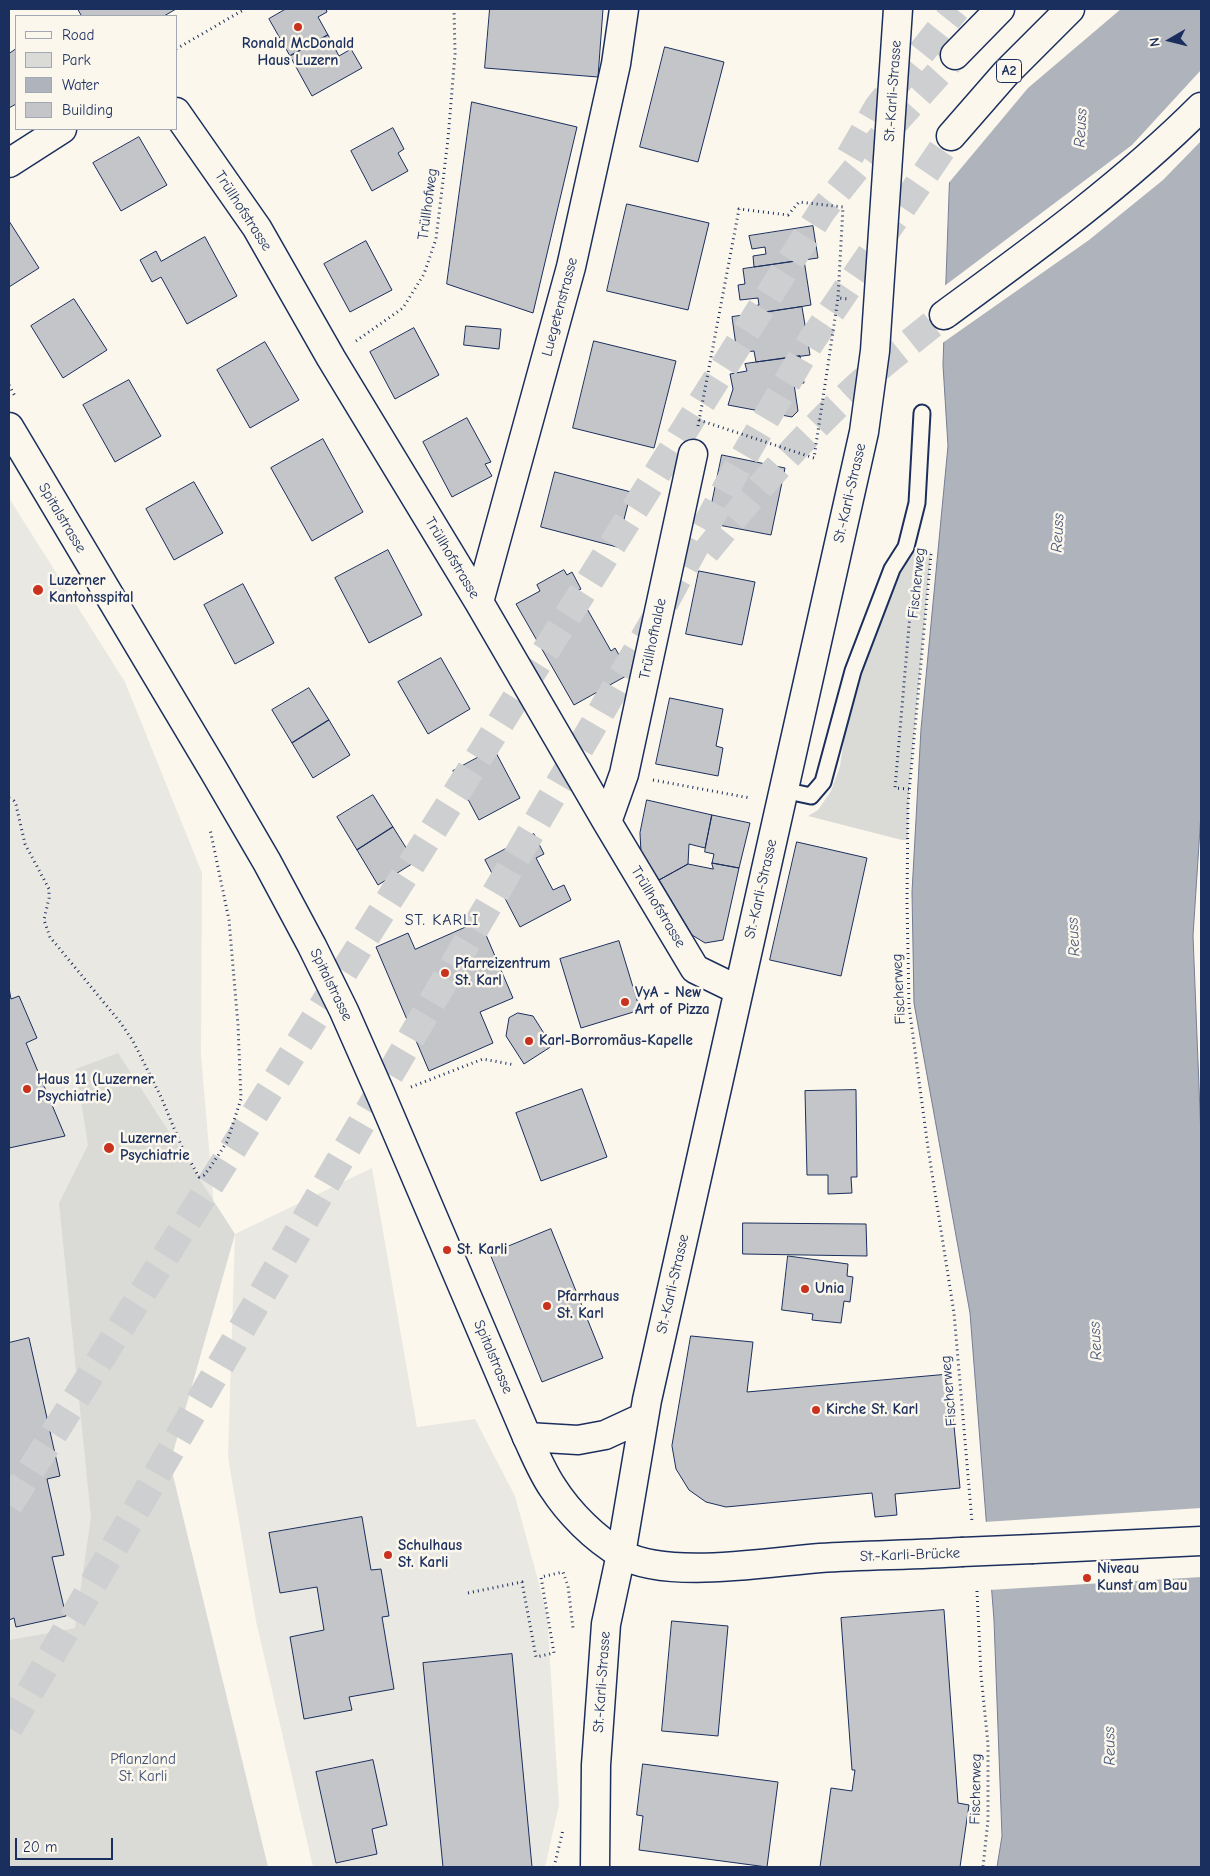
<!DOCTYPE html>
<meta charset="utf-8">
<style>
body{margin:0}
#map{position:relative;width:1210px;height:1876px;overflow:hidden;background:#fbf7ec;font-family:"Comic Neue",sans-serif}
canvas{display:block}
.frame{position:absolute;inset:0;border:10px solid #1b2f5e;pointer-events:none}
.legend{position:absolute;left:15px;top:15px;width:162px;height:115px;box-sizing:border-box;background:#fbf7ec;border:1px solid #a1a7b3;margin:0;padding:6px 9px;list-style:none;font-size:15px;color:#1b2f5e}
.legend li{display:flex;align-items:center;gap:10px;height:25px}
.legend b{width:25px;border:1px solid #a1a7b3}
.north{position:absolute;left:1145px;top:15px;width:50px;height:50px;-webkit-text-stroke:4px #fbf7ec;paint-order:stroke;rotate:262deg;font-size:14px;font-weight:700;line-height:20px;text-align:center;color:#1b2f5e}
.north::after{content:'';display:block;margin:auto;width:18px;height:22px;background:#1b2f5e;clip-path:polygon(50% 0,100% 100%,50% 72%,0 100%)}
.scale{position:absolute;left:15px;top:1838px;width:98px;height:22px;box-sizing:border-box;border:2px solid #1b2f5e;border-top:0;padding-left:6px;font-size:15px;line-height:18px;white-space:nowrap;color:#1b2f5e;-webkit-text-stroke:4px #fbf7ec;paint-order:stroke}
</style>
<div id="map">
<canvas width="1210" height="1876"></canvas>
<div class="frame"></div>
<ul class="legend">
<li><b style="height:6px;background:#fbf7ec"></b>Road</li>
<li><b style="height:14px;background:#dadad7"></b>Park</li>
<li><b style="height:14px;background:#afb3bb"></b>Water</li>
<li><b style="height:14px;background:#c3c5c9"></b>Building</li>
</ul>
<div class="north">N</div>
<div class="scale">20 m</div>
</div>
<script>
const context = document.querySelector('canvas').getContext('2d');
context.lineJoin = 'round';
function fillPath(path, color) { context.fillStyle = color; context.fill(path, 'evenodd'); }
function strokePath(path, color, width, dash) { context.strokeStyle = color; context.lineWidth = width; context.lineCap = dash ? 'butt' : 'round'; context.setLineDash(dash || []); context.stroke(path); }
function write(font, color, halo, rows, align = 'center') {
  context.font = font + ' "Comic Neue",sans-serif'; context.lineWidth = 5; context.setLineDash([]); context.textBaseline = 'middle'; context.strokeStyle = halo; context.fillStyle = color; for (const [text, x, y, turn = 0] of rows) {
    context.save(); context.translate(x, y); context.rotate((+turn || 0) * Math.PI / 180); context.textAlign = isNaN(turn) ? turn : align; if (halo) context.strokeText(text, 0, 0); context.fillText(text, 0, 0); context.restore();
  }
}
const built = new Path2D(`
 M9 498 125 682 202 873 201 1055 217 1241 76 1628 9 1640Z
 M372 1168 417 1427 475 1419 515 1496 547 1613 559 1805 545 1867H313L256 1621 228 1457 235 1234Z`);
const green = new Path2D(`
 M906 547 931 552 909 789 908 840H902L808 816 818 810 831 791 840 766 846 726 866 654 902 568Z
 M118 1053 235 1234 170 1463 268 1867H9V1640L75 1628 91 1517 59 1203 88 1145 76 1069Z`);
const water = new Path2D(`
 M956 9H1201V813L1193 936 1201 1137V1867H997L1002 1836 994 1620 970 1313 914 1003 912 892 921 729 948 446 943 365Z`);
const pier = new Path2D(`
 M954 9H1121L1028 88 947 185Z
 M1201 70V141L1163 180 1089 240 941 344 943 287 1132 145Z
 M1201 1508V1577L989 1590 984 1522Z`);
const building = new Path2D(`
 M78 9H176L164 16H82Z
 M286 9H326L327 12 318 17 328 35 290 56 269 19Z
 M490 9H603L598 77 485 68Z
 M328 35 339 56 351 49 362 68 312 96 290 56Z
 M665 47 724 62 698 162 640 147Z
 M16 49V104L9 108V54Z
 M472 102 577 127 533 313 447 284Z
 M393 128 404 149 398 153 408 171 372 191 351 151Z
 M139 137 167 185 121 211 93 163Z
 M627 204 709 223 688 310 607 291Z
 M9 221 39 268 9 287Z
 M813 226 818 258 754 267 753 256 766 254 765 247 752 249 749 236Z
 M205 237 237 296 187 324 161 277 152 282 140 260 156 251 161 261Z
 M366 241 392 290 350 312 324 264Z
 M804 260 811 305 748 315 747 307 759 305 758 298 740 300 738 285 745 284 743 269Z
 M74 299 107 350 63 378 31 326Z
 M802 307 810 355 756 362 754 351 737 353 732 317Z
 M466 326 501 329 499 349 464 345Z
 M414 328 439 375 395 399 370 352Z
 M594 341 676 361 654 448 573 428Z
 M265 342 299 400 250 428 217 370Z
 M800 356 804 383 794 384 798 411 792 417 728 405 733 389 730 374 747 371 745 364Z
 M129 380 161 436 115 462 83 405Z
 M467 418 491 462 485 464 492 476 452 497 423 442Z
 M323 439 363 512 312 541 271 468Z
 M722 455 785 468 771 535 708 523Z
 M555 472 631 492 617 547 541 527Z
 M194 482 223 533 174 560 146 509Z
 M388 550 422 615 369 643 335 578Z
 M564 570 567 575 572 572 581 589 577 591 611 651 615 648 626 667 622 669 626 676 574 705 516 604 540 591 537 585Z
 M699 571 755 582 742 645 686 634Z
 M243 584 274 643 235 664 204 605Z
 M441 658 470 709 428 734 398 682Z
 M309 688 329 720 292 743 272 710Z
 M670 698 723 709 716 746 723 748 718 776 656 764Z
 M329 720 350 755 313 778 292 743Z
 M494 749 520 798 479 820 453 771Z
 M373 795 393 827 357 850 337 817Z
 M647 800 712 815 705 848 689 844 688 864 659 880 641 852 640 833Z
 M712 815 750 823 739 868 712 863 714 854 705 852Z
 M393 827 415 862 378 885 357 850Z
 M534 834 544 854 536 858 553 890 564 885 571 900 520 927 485 860Z
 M797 842 867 858 841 976 770 960Z
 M712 863 739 868 723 940 705 943 692 935 659 880 688 864 713 869Z
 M480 921 513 998 480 1012 493 1043 429 1071 376 947 408 933 415 949Z
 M619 941 640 1010 581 1028 560 959Z
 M9 988 11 999 19 996 37 1038 26 1043 65 1136 9 1148Z
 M518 1013 533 1016 552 1046 524 1064 506 1036 509 1018Z
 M582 1089 607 1157 541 1181 516 1113Z
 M856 1090 857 1177H851L852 1193 828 1194V1175H807L805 1091Z
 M743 1223 866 1224 867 1256 743 1254Z
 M551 1229 603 1358 542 1382 490 1254Z
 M788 1256 848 1264 847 1276 853 1277 850 1302 844 1301 841 1323 812 1320 813 1314 782 1310Z
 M691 1336 753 1342 747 1392 949 1374 960 1488 895 1494 897 1515 875 1517 872 1493 726 1507 706 1502 689 1490 676 1469 672 1446Z
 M29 1338 60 1476 47 1479 64 1555 52 1557 66 1616 16 1627 14 1618 9 1620V1343Z
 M362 1517 371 1570 381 1569 389 1616 382 1617 394 1689 349 1697 352 1710 304 1719 290 1637 324 1630 317 1587 280 1593 269 1533Z
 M944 1610 958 1803 969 1805 960 1867H820L831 1788 852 1791 855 1770H852L841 1618Z
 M672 1621 728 1626 718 1736 662 1731Z
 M512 1654 532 1867H443L423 1663Z
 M373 1760 387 1825 372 1829 377 1854 336 1863 316 1772Z
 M643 1764 778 1782 767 1867 639 1850 643 1816 637 1815Z`);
const motorwayTunnel = new Path2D(`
 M850 156 878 107 956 9
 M706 552C750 497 798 442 850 393 880 365 912 341 944 315
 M9 1505 822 211 885 133 955 55
 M9 1728 664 604 735 472 810 343 951 136`);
const path = new Path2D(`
 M176 49 245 9
 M356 341 403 308 424 274 436 239 448 139 455 54 454 9
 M9 385 16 398
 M699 420 814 458 838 298
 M698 426 739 209 788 215 799 202 843 207 838 298 849 299
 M931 554 908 804 907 901 909 1006 928 1148 954 1313 972 1522
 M653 780 750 798
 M909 789 895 788 912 591
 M9 798 14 801 16 805 25 844 49 889V898L44 920 50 937 120 1022 133 1041 161 1097 181 1145 199 1177 204 1175 209 1169 227 1142 241 1099 238 1025 229 920 210 829
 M411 1087 483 1059 515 1065
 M977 1591 981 1675 988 1744V1820L983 1867
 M468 1593 522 1582 536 1657 554 1653 541 1577 563 1572 568 1586 573 1628
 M554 1867 563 1830`);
const service = new Path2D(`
 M783 790 811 796 823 782 853 671 892 569 906 547 917 503 922 413`);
const minor = new Path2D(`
 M176 112 257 228 331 358 479 602 607 822 695 969 738 990
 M9 163 62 129
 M479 602 571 267 616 64 624 9
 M607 822 624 774 693 454
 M527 1437 578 1440 605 1435 644 1417
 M595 1867 596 1765 606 1624 621 1554 647 1400 864 432 875 351 898 9`);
const secondary = new Path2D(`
 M9 427 214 771 267 862 312 946 344 1011 381 1095 527 1437C535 1454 542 1472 553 1488 569 1513 595 1539 621 1554 667 1580 767 1562 820 1558 867 1555 914 1555 961 1552
 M1033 1549 1201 1541`);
const motorway = new Path2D(`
 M955 55 1000 9
 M951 136 1006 73 1070 9
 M944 315C1033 250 1123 185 1201 107`);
const secondaryBridge = new Path2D(`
 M961 1552 1033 1549`);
const markers = [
 [298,27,5,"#c8321e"],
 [38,590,6,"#c8321e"],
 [445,973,5,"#c8321e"],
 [625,1002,5,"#c8321e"],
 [529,1041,5,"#c8321e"],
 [27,1089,5,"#c8321e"],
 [109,1148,6,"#c8321e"],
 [447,1250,5,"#c8321e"],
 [805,1289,5,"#c8321e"],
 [547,1306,5,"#c8321e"],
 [816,1410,5,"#c8321e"],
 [388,1555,5,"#c8321e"],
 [1087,1578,5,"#c8321e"]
];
const shields = [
 [1009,71,25]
];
const shieldNames = [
 ["A2",1009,71]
];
const poiNames = [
 ["Ronald McDonald",298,44,"center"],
 ["Haus Luzern",298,61,"center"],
 ["Luzerner",49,581],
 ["Kantonsspital",49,598],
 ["Pfarreizentrum",455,964],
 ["St. Karl",455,981],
 ["VyA - New",635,993],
 ["Art of Pizza",635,1010],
 ["Karl-Borromäus-Kapelle",539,1041],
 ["Haus 11 (Luzerner",37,1080],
 ["Psychiatrie)",37,1097],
 ["Luzerner",120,1139],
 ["Psychiatrie",120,1156],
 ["St. Karli",457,1250],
 ["Unia",815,1289],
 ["Pfarrhaus",557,1297],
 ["St. Karl",557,1314],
 ["Kirche St. Karl",826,1410],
 ["Schulhaus",398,1546],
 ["St. Karli",398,1563],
 ["Niveau",1097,1569],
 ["Kunst am Bau",1097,1586]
];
const streetNames = [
 ["St.-Karli-Strasse",893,91,-86],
 ["Trüllhofweg",428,204,-82],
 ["Trüllhofstrasse",243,211,57],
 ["Luegetenstrasse",560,307,-75],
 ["St.-Karli-Strasse",850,493,-77],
 ["Spitalstrasse",62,518,59],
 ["Trüllhofstrasse",452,558,59],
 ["Fischerweg",917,583,-84],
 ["Trüllhofhalde",653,639,-78],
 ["St.-Karli-Strasse",761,889,-77],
 ["Trüllhofstrasse",658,907,59],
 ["Spitalstrasse",331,985,64],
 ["Fischerweg",899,989,-93],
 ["St.-Karli-Strasse",673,1284,-77],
 ["Spitalstrasse",493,1357,67],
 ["Fischerweg",949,1391,-95],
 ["St.-Karli-Brücke",910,1555,-2],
 ["St.-Karli-Strasse",602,1682,-86],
 ["Fischerweg",976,1789,-89]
];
const parkNames = [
 ["Pflanzland",143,1760],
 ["St. Karli",143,1777]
];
const waterNames = [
 ["Reuss",1081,128,-87],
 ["Reuss",1058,533,-87],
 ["Reuss",1074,937,-93],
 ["Reuss",1096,1341,-93],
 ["Reuss",1110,1746,-91]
];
const neighbourhoodNames = [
 ["ST. KARLI",442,920]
];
fillPath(built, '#eae8e2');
fillPath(green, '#dadad7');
fillPath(water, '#afb3bb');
strokePath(water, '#747e96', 1);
fillPath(pier, '#fbf7ec');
fillPath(building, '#c3c5c9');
strokePath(building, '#1b2f5e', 1);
strokePath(motorwayTunnel, '#cecfd0', 28, [28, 14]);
strokePath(service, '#1b2f5e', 19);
strokePath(minor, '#1b2f5e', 31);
strokePath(secondary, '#1b2f5e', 31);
strokePath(motorway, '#1b2f5e', 31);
strokePath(path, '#1b2f5e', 3, [1, 4]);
strokePath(service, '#fbf7ec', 15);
strokePath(minor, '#fbf7ec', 28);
strokePath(secondary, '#fbf7ec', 28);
strokePath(motorway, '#fbf7ec', 28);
strokePath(secondaryBridge, '#1b2f5e', 31, []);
strokePath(secondaryBridge, '#fbf7ec', 28);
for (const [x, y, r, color] of markers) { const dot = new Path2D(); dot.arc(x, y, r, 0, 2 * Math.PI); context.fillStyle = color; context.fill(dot); strokePath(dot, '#fbf7ec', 2); }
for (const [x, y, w] of shields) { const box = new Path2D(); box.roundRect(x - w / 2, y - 11.5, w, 23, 4); context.fillStyle = '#fbf7ec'; context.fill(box); strokePath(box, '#1b2f5e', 1); }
write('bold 14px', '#1b2f5e', null, shieldNames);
write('bold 15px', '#1b2f5e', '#fbf7ec', poiNames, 'left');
write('15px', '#1b2f5e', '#fbf7ec', streetNames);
write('15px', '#415176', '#fbf7ec', parkNames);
write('italic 16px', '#47577a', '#fbf7ec', waterNames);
context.letterSpacing = '1px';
write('16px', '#1b2f5e', '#fbf7ec', neighbourhoodNames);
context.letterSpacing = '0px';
</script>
